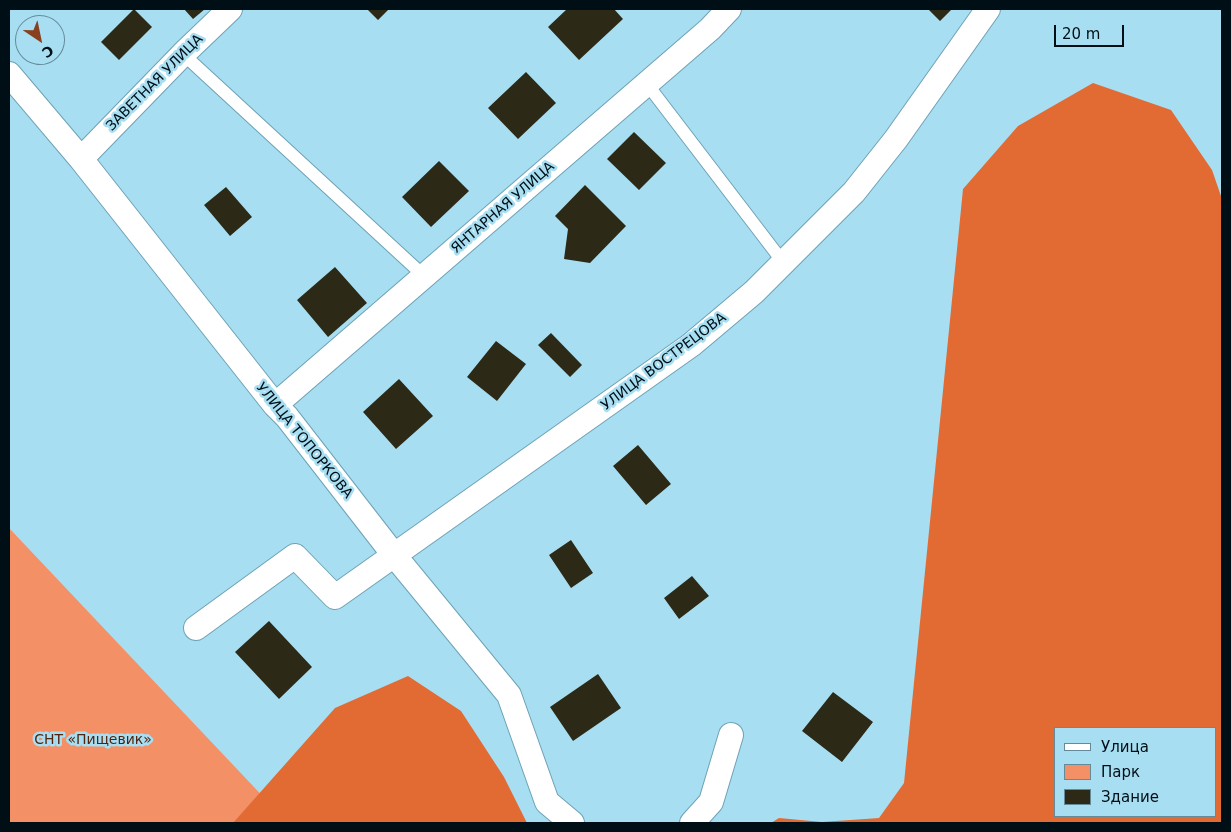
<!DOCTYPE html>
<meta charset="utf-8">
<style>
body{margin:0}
#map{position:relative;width:1231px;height:832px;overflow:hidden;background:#a8def2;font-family:"DejaVu Sans",sans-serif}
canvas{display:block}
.frame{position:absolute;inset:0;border:10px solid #000f16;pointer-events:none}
.legend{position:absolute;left:1054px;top:727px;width:162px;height:90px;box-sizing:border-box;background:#a8def2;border:1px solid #658b9a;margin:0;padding:6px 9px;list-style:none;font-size:15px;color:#000f16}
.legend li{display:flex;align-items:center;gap:10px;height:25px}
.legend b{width:25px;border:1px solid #658b9a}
.north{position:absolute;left:15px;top:15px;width:50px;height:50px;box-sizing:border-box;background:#a8def2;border:1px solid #658b9a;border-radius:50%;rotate:146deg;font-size:14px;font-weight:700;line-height:20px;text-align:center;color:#000f16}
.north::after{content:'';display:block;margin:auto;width:18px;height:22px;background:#884020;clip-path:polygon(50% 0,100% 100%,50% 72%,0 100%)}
.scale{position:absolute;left:1054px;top:25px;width:70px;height:22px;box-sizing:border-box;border:2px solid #000f16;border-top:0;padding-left:6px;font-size:15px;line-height:18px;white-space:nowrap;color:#000f16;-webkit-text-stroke:4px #a8def2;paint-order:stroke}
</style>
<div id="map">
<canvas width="1231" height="832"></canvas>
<div class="frame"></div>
<ul class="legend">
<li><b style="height:6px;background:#fff"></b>Улица</li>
<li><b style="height:14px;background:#f49066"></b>Парк</li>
<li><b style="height:14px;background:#2c2a16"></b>Здание</li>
</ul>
<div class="north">С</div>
<div class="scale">20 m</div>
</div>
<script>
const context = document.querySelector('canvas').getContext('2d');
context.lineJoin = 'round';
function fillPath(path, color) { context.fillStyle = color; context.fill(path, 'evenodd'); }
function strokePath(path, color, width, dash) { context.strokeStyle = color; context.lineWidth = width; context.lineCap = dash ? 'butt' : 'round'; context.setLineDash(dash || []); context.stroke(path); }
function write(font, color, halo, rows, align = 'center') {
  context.font = font + ' "DejaVu Sans",sans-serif'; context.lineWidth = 5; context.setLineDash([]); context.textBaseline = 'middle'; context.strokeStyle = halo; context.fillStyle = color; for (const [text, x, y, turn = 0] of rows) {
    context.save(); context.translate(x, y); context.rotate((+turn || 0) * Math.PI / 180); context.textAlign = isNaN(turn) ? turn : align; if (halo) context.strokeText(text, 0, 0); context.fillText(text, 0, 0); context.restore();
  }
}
const green = new Path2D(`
 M9 528 288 823H9Z`);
const forest = new Path2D(`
 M1093 83 1171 110 1212 170 1222 199V823H771L779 818 822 822 879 818 904 783 963 189 1018 126ZM1055 728H1215V816H1055Z
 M408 676 461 711 504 777 527 823H233L335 708Z`);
const building = new Path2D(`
 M134 9 152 27 119 60 101 42Z
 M184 9H205L193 19Z
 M367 9H389L378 20Z
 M567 9H614L623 19 579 60 548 27Z
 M928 9H952L940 21Z
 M526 72 556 103 518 139 488 108Z
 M634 132 666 163 639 190 607 159Z
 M439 161 469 191 431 227 402 197Z
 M585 185 626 226 590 263 564 259 568 229 555 216Z
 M226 187 252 217 230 236 204 205Z
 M335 267 367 303 328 337 297 300Z
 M551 333 582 365 570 377 538 345Z
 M496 341 526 364 497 401 467 377Z
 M399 379 433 416 396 449 363 412Z
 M638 445 671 484 646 505 613 466Z
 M571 540 593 573 571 588 549 555Z
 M692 576 709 596 679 619 664 598Z
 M269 621 312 667 279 699 235 652Z
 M598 674 621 708 573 741 550 707Z
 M833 692 873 722 842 762 802 731Z`);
const lane = new Path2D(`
 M183 54 424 276
 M647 84 783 262`);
const street = new Path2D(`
 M9 74 81 159 275 405 287 417 394 555 509 695 547 802 572 823
 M81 159 183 54 230 9
 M275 405 710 29 729 9
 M196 628 295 556 335 597 691 345 754 292 854 192 896 139 988 9
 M692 823 711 802 731 735`);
const streetNames = [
 ["ЗАВЕТНАЯ УЛИЦА",155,83,-45],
 ["ЯНТАРНАЯ УЛИЦА",503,208,-41],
 ["УЛИЦА ВОСТРЕЦОВА",664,362,-37],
 ["УЛИЦА ТОПОРКОВА",304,441,51]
];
const parkNames = [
 ["СНТ «Пищевик»",93,740]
];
fillPath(green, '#f49066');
fillPath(forest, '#e26b34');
fillPath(building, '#2c2a16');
strokePath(lane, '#6ea2b5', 14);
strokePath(street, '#6ea2b5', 26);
strokePath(lane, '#fff', 12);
strokePath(street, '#fff', 24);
write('14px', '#000f16', '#a8def2', streetNames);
write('14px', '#52230d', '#a8def2', parkNames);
</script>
